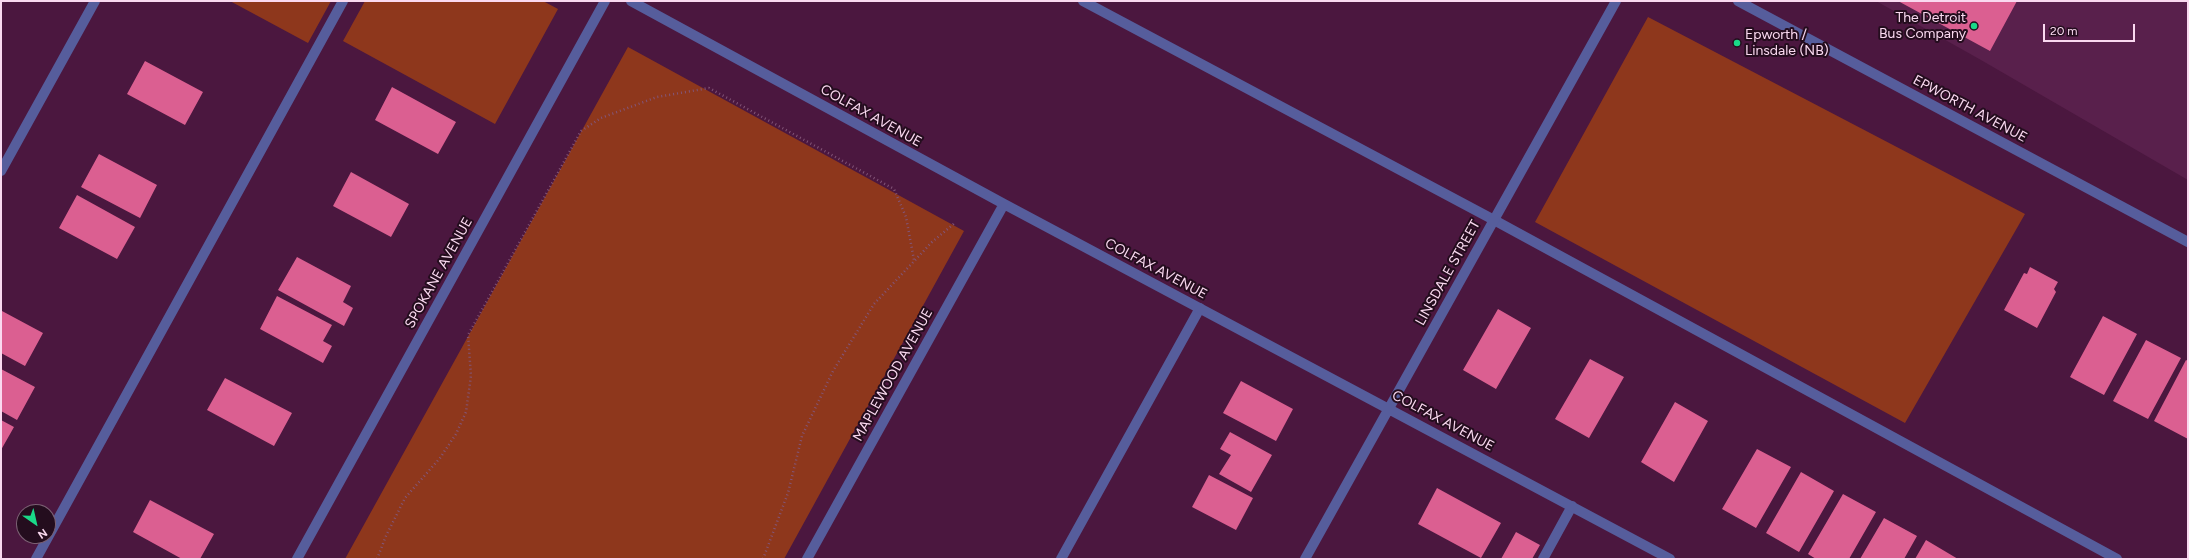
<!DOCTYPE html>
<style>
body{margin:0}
#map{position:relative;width:2189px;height:560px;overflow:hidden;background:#4b173f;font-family:Figtree,sans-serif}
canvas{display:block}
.frame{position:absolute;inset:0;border:2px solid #fad9f0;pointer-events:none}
.north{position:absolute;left:16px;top:504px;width:40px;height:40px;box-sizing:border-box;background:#240d1e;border:1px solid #7a5f72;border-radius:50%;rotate:146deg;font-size:11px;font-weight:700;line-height:16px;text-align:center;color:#fad9f0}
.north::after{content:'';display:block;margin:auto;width:14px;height:18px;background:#1ad988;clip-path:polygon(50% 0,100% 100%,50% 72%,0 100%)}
.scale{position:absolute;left:2043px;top:24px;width:92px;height:18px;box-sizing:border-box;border:2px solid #fad9f0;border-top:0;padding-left:5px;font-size:12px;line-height:14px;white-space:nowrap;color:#fad9f0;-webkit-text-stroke:3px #240d1e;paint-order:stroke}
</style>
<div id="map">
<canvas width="2189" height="560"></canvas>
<div class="frame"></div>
<div class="north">N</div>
<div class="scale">20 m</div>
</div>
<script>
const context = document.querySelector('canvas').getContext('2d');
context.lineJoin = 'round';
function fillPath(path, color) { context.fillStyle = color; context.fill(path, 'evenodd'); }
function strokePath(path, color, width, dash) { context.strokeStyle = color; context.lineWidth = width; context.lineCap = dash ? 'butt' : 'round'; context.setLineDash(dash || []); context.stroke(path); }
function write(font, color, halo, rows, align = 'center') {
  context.font = font + ' Figtree,sans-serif'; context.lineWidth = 4; context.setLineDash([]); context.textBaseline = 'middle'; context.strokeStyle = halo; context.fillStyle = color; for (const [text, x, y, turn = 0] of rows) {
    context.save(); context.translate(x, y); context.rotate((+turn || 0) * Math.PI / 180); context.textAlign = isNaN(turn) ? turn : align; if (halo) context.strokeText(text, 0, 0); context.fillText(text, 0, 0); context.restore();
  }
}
const built = new Path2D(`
 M1876 1H2188V180L1981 60Z`);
const green = new Path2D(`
 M230 1H331L308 43Z
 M365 1H543L558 9 495 124 343 41Z
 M1648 17 2025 214 1905 423 1535 222Z
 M628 47 964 231 784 559H345Z`);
const building = new Path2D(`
 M1898 1H2017L1990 51Z
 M145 61 203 92 185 125 127 94Z
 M392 87 456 122 438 154 375 120Z
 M99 154 157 185 140 218 81 187Z
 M351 172 409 204 391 237 333 206Z
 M77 195 135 227 117 259 59 228Z
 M297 257 351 286 343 302 353 308 344 326 278 290Z
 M2030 267 2058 282 2054 289 2056 292 2037 328 2004 310 2024 273 2027 274Z
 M277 296 332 325 323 341 332 346 323 363 260 329Z
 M1498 309 1531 328 1496 389 1463 370Z
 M2 311 43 333 25 366 1 353Z
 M2103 316 2137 334 2104 395 2070 377Z
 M2146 340 2181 358 2148 419 2113 401Z
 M1590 359 1624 377 1589 438 1555 419Z
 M2186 360 2188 361V439L2154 421Z
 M1 369 35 387 17 420 1 411Z
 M225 378 292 413 274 446 207 410Z
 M1241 381 1293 409 1276 441 1223 413Z
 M1675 402 1708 421 1674 482 1641 462Z
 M1 420 14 427 1 450Z
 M1230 432 1272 455 1251 492 1219 474 1231 455 1220 449Z
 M1757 449 1791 467 1756 528 1722 509Z
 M1801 472 1834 491 1799 552 1766 533Z
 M1209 475 1253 498 1236 530 1192 507Z
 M1437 488 1501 523 1481 558 1418 524Z
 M1843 494 1876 512 1849 559H1816L1808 554Z
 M150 500 214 534 200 559H182L133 532Z
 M1884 518 1917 536 1904 559H1860Z
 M1516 532 1540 545 1532 559H1501Z
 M1926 540 1958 559H1915Z`);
const path = new Path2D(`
 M377 559 386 536 405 498 440 458 456 434 466 412 471 376 468 335 581 131 601 118 657 97 709 88 894 189 906 217 914 260
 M763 559 788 493 802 436 833 371 874 304 932 242 956 222`);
const service = new Path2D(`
 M1083 1 1494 220 2117 559
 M36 559 343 1
 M1061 559 1200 308
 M1543 559 1572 506`);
const minor = new Path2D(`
 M631 1 1004 204 1670 559
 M1738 1 2188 242
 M1 171 95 1
 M297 559 605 1
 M807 559 1004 204
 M1305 559 1616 1`);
const markers = [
 [1974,26,4,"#1ad988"],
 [1737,43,4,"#1ad988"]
];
const poiNames = [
 ["The Detroit",1966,18],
 ["Bus Company",1966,34],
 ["Epworth /",1745,35,"left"],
 ["Linsdale (NB)",1745,51,"left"]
];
const streetNames = [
 ["EPWORTH AVENUE",1970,109,28],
 ["COLFAX AVENUE",871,116,29],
 ["COLFAX AVENUE",1156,269,28],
 ["SPOKANE AVENUE",439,273,-61],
 ["LINSDALE STREET",1448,273,-61],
 ["MAPLEWOOD AVENUE",893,375,-61],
 ["COLFAX AVENUE",1443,421,28]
];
fillPath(built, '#59204c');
fillPath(green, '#8e371c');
fillPath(building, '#db5f91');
strokePath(path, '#835578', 2.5, [1, 3]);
strokePath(service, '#565d9c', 10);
strokePath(minor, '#565d9c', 10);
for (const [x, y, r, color] of markers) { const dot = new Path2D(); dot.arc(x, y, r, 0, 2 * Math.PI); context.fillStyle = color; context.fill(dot); strokePath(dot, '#240d1e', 1.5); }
write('14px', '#fad9f0', '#240d1e', poiNames, 'right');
write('14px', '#fad9f0', '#240d1e', streetNames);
</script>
